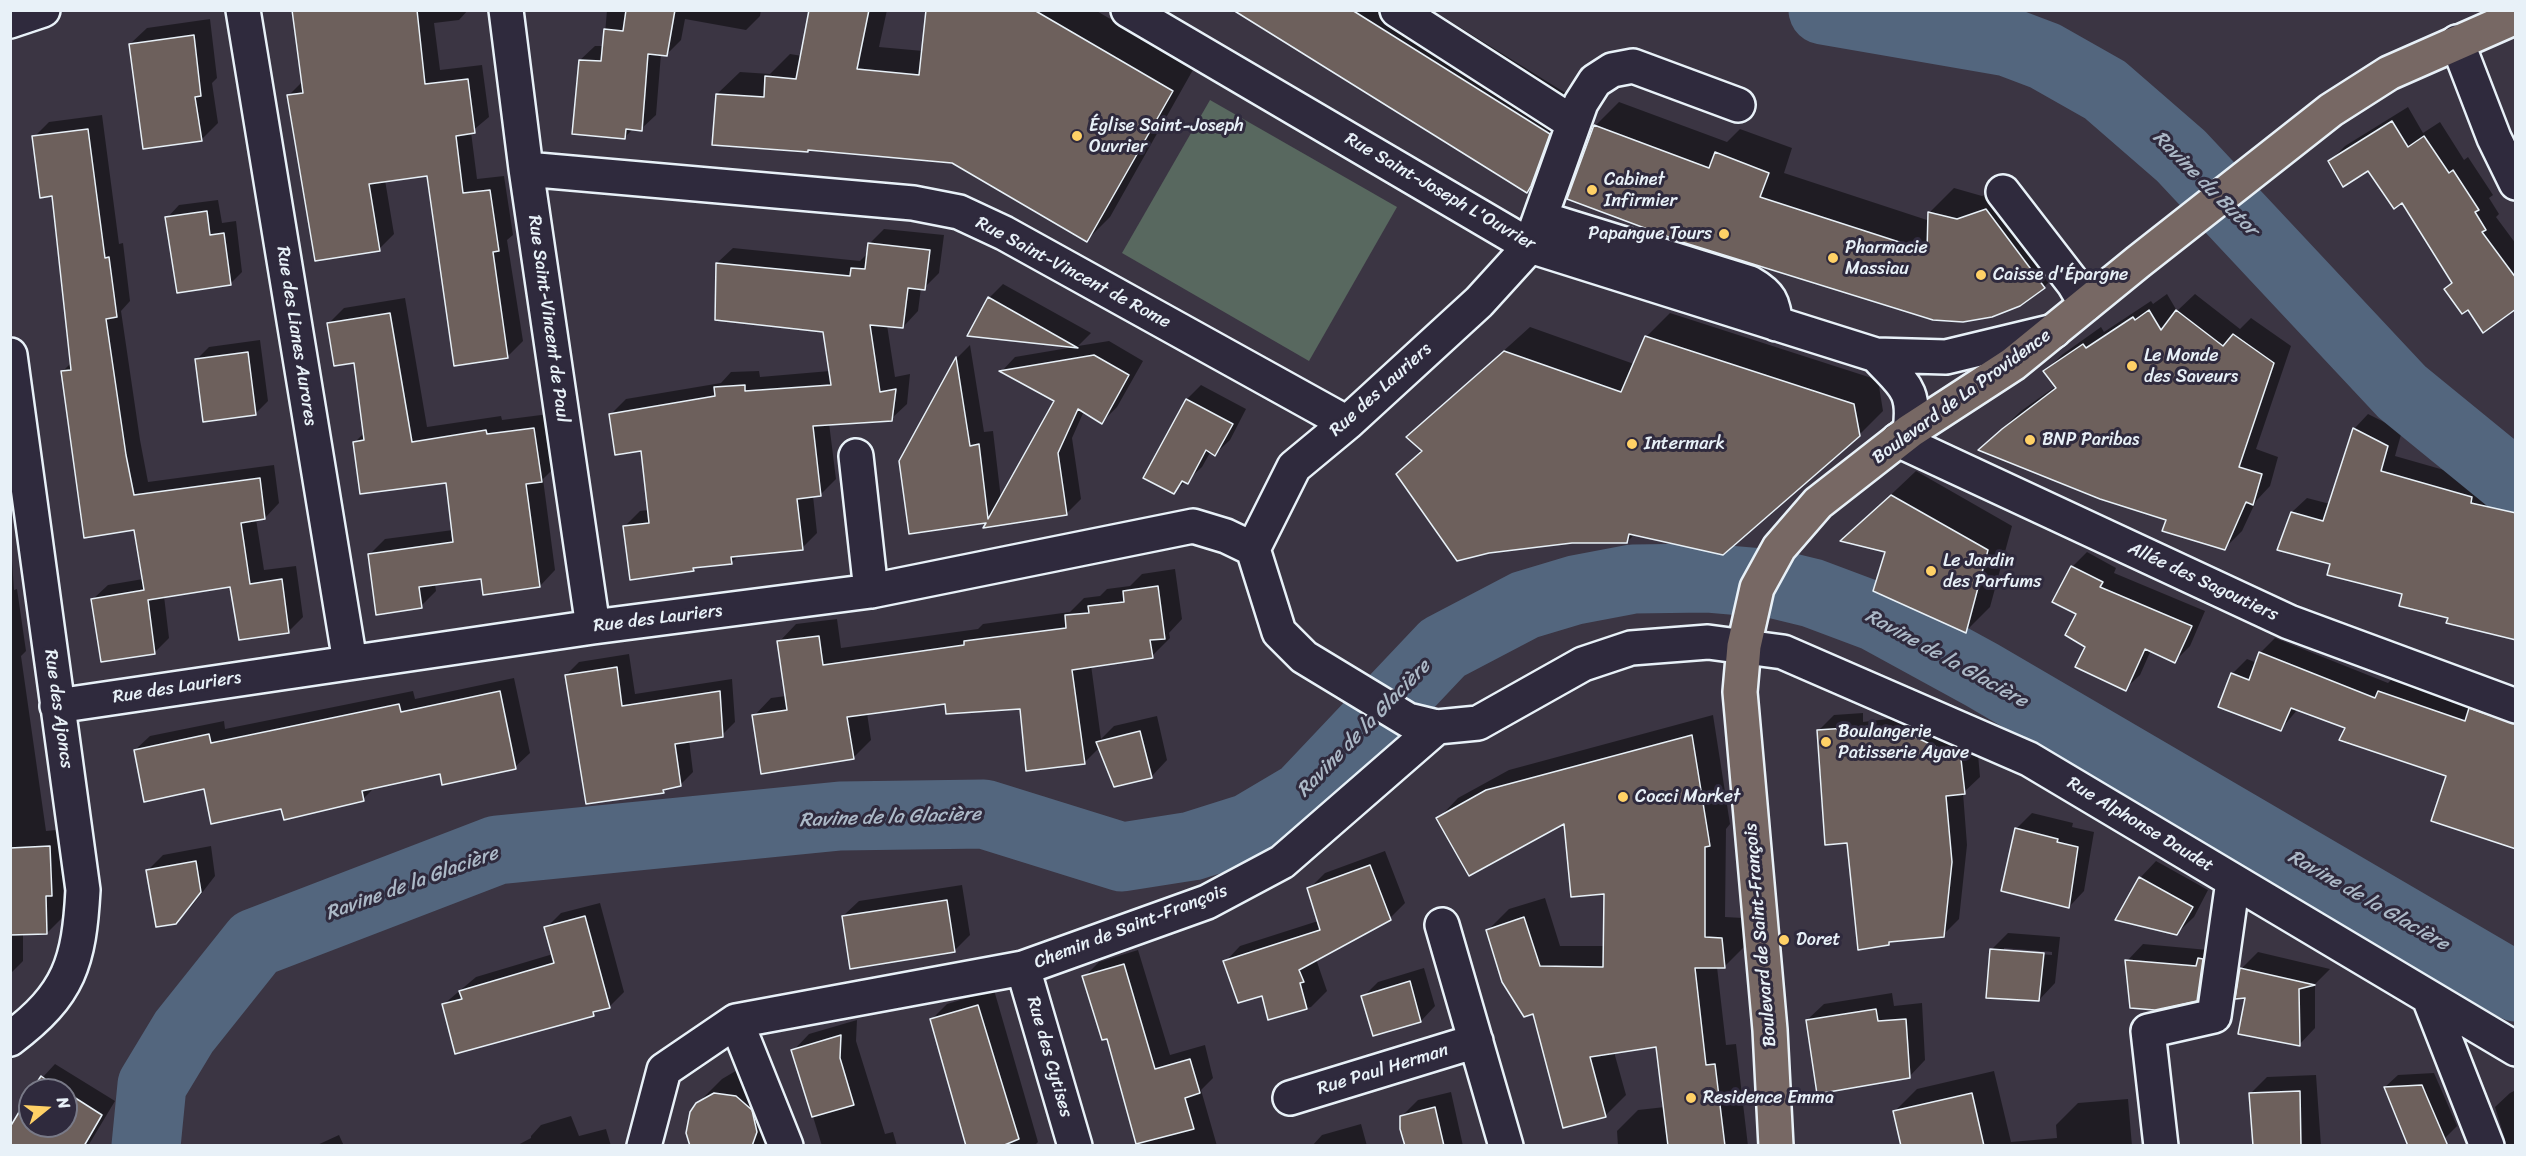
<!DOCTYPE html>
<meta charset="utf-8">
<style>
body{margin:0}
#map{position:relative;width:2526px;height:1156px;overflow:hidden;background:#3b3543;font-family:Sriracha,sans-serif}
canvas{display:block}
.frame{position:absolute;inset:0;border:12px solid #e8f1f8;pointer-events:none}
.north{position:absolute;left:18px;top:1078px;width:60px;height:60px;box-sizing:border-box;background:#2f2a3d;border:2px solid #797a88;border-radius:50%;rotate:72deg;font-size:16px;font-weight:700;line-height:24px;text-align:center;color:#e8f1f8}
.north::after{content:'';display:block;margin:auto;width:21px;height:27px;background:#ffd166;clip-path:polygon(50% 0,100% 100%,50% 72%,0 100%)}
</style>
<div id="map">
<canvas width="2526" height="1156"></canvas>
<div class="frame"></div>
<div class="north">N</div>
</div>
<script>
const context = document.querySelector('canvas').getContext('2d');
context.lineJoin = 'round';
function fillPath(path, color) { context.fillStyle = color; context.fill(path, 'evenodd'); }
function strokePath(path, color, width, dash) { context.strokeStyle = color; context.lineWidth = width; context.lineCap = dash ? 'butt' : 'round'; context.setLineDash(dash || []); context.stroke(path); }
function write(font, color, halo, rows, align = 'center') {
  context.font = font + ' Sriracha,sans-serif'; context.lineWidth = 6; context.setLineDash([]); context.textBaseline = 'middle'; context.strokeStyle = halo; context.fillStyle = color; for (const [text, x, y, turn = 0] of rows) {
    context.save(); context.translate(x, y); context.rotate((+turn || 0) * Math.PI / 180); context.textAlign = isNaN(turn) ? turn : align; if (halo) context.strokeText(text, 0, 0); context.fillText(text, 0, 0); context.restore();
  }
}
const green = new Path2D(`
 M1210 100 1397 207 1309 361 1122 253Z`);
const shadow = new Path2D(`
 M293 10H468L459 20 434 23 440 70 482 65 489 117 471 132 477 179 504 176 513 235 507 240 523 341 508 356 428 175 385 180 394 234 379 249 289 95 303 81Z
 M607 10H761L760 16 746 30 685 19 681 40 667 54H661L656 115 641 129H633L624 138 580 60 595 46H604Z
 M810 10H887L879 47 923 51 928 10H1095L1194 68 1110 217 1087 240 952 162 717 94 740 72 770 74 790 54 802 56Z
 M1236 10H1432L1580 102 1557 160 1527 191Z
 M210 19 217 78 212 83 218 123 201 140 130 44 147 28Z
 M1619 102 1727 142 1740 129 1792 148 1784 173 1930 221V212L1954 188 1982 196 2010 186 2068 263 2044 287 1992 316 1595 126Z
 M2408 107 2423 133 2440 122 2464 160 2468 157 2493 195 2489 198 2499 214 2496 217 2516 244V307L2453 282 2403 201 2369 169 2330 161 2345 146Z
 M102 115 119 244 123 243 130 301 121 311 140 440 148 482 274 465 279 503 265 518 256 519 264 570 296 566 303 617 288 632 232 586 164 596 169 638 155 652 93 599 108 585 143 579 135 528 62 372 72 362 53 195 34 137 49 122Z
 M218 200 222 223 236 221 242 272 230 284 167 218 179 205Z
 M884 229 944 235 939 273 924 288H921L918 311 903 327 887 325 895 377 910 374 907 404 891 419 829 423 836 479 820 495 813 496 817 533 802 548 739 555 731 563 696 566 693 569 625 526 640 511 649 510 642 449 611 414 626 399 721 383 731 372 759 371 760 377 830 371 824 331 717 263 733 248 860 261 868 253 869 244Z
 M1003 284 1091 333 1078 346 1109 341 1143 361 1117 407 1102 422 1084 411 1072 438 1081 499 1066 514 989 521 900 461 957 358 970 345 984 432 993 431 1001 499 1056 401 1002 371 1015 357 1074 347 989 298Z
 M2167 294 2177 311 2195 294 2240 329 2251 318 2291 346 2256 449 2278 457 2270 486 2256 501 2242 531 2225 548 2168 519 1980 450 2021 411 2056 386 2045 371 2063 354 2101 327 2104 332 2151 301 2153 304Z
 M405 298 427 427 501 416 502 420 549 414 557 465 543 479 555 570 540 586 482 578 435 584 436 591 421 606 370 554 385 539 453 530 447 481 354 443 364 433 355 361 328 324 344 308Z
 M1670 313 1878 380 1883 411 1859 435 1635 534 1627 542 1398 474 1422 449 1408 437 1530 327 1634 364 1646 337Z
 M260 340 268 401 255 414 196 360 209 347Z
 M1201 385 1246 409 1230 440 1215 454 1211 451 1202 467 1174 492 1187 399Z
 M2368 414 2402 431 2395 456 2486 482 2485 489 2509 494 2503 512 2449 617 2403 593 2332 563 2292 512 2307 498 2330 504 2354 429Z
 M1916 471 2012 526 1990 607 1966 631 1886 551 1843 540Z
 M10 531 14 590 17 589 26 651 21 656 46 831 67 829 69 878 63 884 64 916 47 933H23V961L12 972 10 984Z
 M2087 552 2116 568 2114 573 2205 611 2190 646 2175 661 2151 650 2140 675 2125 689 2087 647 2078 614 2054 601 2073 566Z
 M1175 569 1182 619 1169 633 1170 638 1152 656 1091 665 1101 739 1114 726 1157 716 1167 760 1151 777 1100 747 1084 763 1021 708 946 702 867 713 871 740 853 758 754 716 771 698 786 696 779 642 796 624 837 619 841 648 978 629 983 624 1070 612 1084 598 1100 596 1107 589 1130 586 1142 574Z
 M2275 638 2388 683 2394 677 2516 705V848L2448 775 2347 727 2298 709 2281 729 2232 674 2247 659 2257 663 2260 653Z
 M629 654 635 694 732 679 735 722 722 735 689 740 693 772 680 785 668 787 663 792 566 675 579 662Z
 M514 678 530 753 515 767 441 772 376 786 363 799 282 807 205 787 135 750 150 736 224 721 225 729 413 691 415 699Z
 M1863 713V722L1919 715 1977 743 1980 777 1963 793 1967 845 1959 919 1943 935 1892 940 1888 944 1849 841 1818 731 1834 715Z
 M1713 715 1730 824 1726 829 1725 917 1743 918 1745 946 1724 967H1717L1726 1045 1736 1044 1748 1146H1618L1617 1131 1638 1110 1665 1107 1658 1046 1614 1052 1626 1095 1605 1116 1534 1012 1488 930 1509 909 1545 898 1560 946H1605V893L1565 822 1438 819 1458 798 1509 770Z
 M2032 813 2073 823 2072 827 2094 832 2084 891 2069 907 2016 829Z
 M211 846 215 876 191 907 176 922 148 870 163 855Z
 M1385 851 1405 903 1390 918 1316 959 1327 991 1311 1007 1269 1019 1263 994 1225 962 1240 946 1318 921 1309 889 1325 873Z
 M2156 861 2208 890 2194 917 2177 933 2140 878Z
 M962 885 970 935 954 951 843 916 859 901Z
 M600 903 624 992 609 1007 599 1009 593 1015 444 1004 476 977 553 954 546 928 561 913Z
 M2008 933 2060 937 2055 983 2039 1000 1992 949ZM2004 948 2052 952V955L2004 951Z
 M2143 944 2208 950 2213 983 2196 999 2127 961Z
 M1138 950 1170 1055 1205 1045 1213 1078 1201 1090 1217 1146H1137L1108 1037 1084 977 1099 962Z
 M2258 952 2330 969 2315 984V1028L2299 1045 2246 996 2241 969Z
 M1424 968 1435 1006 1421 1021 1363 997 1378 982Z
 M994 990 1038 1142 1034 1146H967L931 1020 947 1004Z
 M1892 993 1894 1006 1922 1003 1925 1060 1909 1077 1807 1020 1824 1004Z
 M857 1020 856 1041 885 1134 893 1132 897 1146H822L793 1051 809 1034Z
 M55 1064 115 1101 88 1146H10L30 1097V1126H66V1090H34L42 1078Z
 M739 1069 775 1146H693L697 1104 722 1079Z
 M1994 1071 2011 1142 2057 1138 2056 1125 2078 1103 2128 1099 2132 1146H1903L1895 1111 1917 1089Z
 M2434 1073 2457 1126 2445 1138 2429 1146 2385 1087 2398 1075Z
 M2316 1075 2321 1146H2254L2250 1094 2267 1077Z
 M2516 1090V1146H2507L2495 1107 2510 1093Z
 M1451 1092 1463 1146H1407L1401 1117 1418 1100Z
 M571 1116 579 1136 606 1129 611 1146H516L531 1138V1136L541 1125Z
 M1361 1124 1367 1146H1312L1322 1135Z
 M339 1135 344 1146H315Z`);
const river = new Path2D(`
 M1823 10 2008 42 2045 56 2105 90 2181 156 2402 392 2516 485
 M146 1146 152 1085 184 1032 255 943 497 850 840 816 984 814 1122 857 1192 846 1249 828 1303 796 1443 648 1525 605 1575 590 1633 579 1706 578 1775 584 1812 593 1876 617 1982 675 2516 987`);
const building = new Path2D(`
 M292 10H417L425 84 468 79 475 133 456 136 463 193 490 190 499 251 493 252 508 358 454 366 427 176 369 184 380 251 315 261 287 95 303 93Z
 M626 10H675L667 56 648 54 642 131 626 129 625 139 572 134 579 60 601 61 604 29 623 31Z
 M809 10H869L857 69 919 75 926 10H1034L1173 91 1087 242 952 163 808 150V152L712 145 716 94 764 97 765 76 796 79Z
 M1233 10H1352L1550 134 1531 186 1527 193Z
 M194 35 201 96 195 97 202 141 143 149 129 44Z
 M2392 121 2408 147 2424 136 2449 173 2453 170 2479 210 2475 212 2486 230 2482 232 2516 278V309L2483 333 2468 310 2462 314 2444 289 2452 283 2402 203 2394 209 2368 171 2343 187 2328 161Z
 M1594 125 1709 168 1715 152 1769 173 1760 197 1927 251 1928 212 1957 219 1986 209 2045 288 2020 306 1992 317 1963 322 1933 320 1682 242 1567 199Z
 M88 129 105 258 109 257 117 317 106 319 126 455 134 495 260 478 265 519 241 523 250 584 282 579 289 633 239 640 230 587 148 600 155 654 101 662 91 599 144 590 134 530 84 538 61 371 71 370 52 196 40 198 32 136Z
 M207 211 210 235 224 233 231 285 177 293 165 217Z
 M868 243 930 250 925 290 908 288 903 328 870 325 880 392 896 389 892 421 813 426 821 496 797 499 803 550 731 557 732 564 693 568 694 571 630 580 623 526 649 523 641 451 615 455 609 414 715 396 714 387 745 385V391L831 385 823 332 715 320 716 263 850 276 851 268 865 269Z
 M988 297 1078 348 967 336Z
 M2149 310 2161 330 2176 310 2223 346 2233 334 2274 363 2239 467 2262 474 2253 505 2246 502 2225 550 2162 531 2166 520 2100 499 1978 450 2002 429 2056 388 2043 371 2083 344 2086 348 2133 317 2135 320Z
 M390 313 412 442 486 430 487 434 534 428 542 482 526 484 540 587 483 595 481 579 419 587 422 608 376 615 368 554 453 542 446 483 360 494 353 442 364 440 354 363 334 366 327 323Z
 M1645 336 1854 404 1860 436 1723 555 1629 534 1627 543H1572L1489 553 1457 561 1396 474 1422 451 1406 437 1504 351 1621 392Z
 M248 352 256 415 203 422 195 359Z
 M1094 355 1129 375 1102 424 1078 409 1058 453 1067 515 983 528 986 523 909 534 899 461 956 357 970 446 979 444 988 519 1054 401 999 371Z
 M1186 399 1233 424 1215 456 1206 450 1188 484 1182 481 1174 494 1143 478Z
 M2353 428 2388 446 2381 471 2472 497 2471 503 2516 513V640L2446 623 2448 618 2399 606 2402 594 2327 575 2330 564 2277 550 2291 512 2323 521Z
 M1891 495 1988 550 1966 633 1873 591 1885 552 1840 541Z
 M2071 566 2103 582 2100 587 2192 626 2175 663 2145 649 2126 691 2075 667 2085 647 2065 635 2076 614 2052 602Z
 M1158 586 1165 639 1150 640 1153 658 1072 670 1085 764 1026 771 1020 709 946 714 945 704 847 717 854 759 761 774 752 715 787 710 777 641 819 636 823 665 964 645V641L1066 628 1065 615 1089 613 1088 606 1124 602 1123 591Z
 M2259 652 2375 698 2378 691 2465 721 2469 708 2516 724V849L2431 821 2446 776 2339 740 2345 728 2291 708 2281 731 2218 707 2231 673 2249 680Z
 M617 667 622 706 720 691 723 737 675 744 681 786 663 790 664 793 586 804 565 675Z
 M500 691 516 769 442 785 440 774 362 791 364 801 284 820 281 809 211 824 204 789 144 802 134 750 209 734 211 743 399 704 401 712Z
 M1847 728 1848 737 1903 731 1961 759 1965 794 1946 796 1952 862 1944 937 1889 942V945L1858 950 1847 843 1825 845 1817 730Z
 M1140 731 1152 778 1114 787 1096 742Z
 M1692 735 1710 846 1705 847V937L1722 938 1725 968H1695L1706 1065 1715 1064 1725 1146H1668L1656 1047 1590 1057 1606 1117 1563 1128 1533 1014 1524 1017 1502 982 1486 930 1524 917 1540 966 1603 967 1604 894 1571 897 1564 824 1469 876 1436 818 1486 790Z
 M2015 828 2058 839 2057 842 2078 847 2069 908 2001 891Z
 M50 846 52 896H46L47 934 10 935V848Z
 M196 861 201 892 176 924 156 927 146 870Z
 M1370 865 1391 920 1299 970 1304 982 1300 983 1307 1009 1268 1020 1262 996 1238 1003 1223 961 1320 930 1307 888Z
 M2139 877 2193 907 2177 935 2115 920Z
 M947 900 955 952 850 969 842 916Z
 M585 916 610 1008 593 1012 594 1016 455 1054 442 1004 462 999 459 991 554 963 544 927Z
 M1990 949 2044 953 2039 1001 1986 998Z
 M2198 958 2203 959 2197 1001 2155 1010 2130 1008 2125 960 2196 966Z
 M1124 964 1155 1069 1190 1059 1200 1093 1185 1098 1194 1129 1136 1144 1107 1039 1102 1040 1082 976Z
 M2240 968 2315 985 2299 989 2300 1046 2238 1034 2245 998 2235 999Z
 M1410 981 1421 1022 1373 1036 1361 996Z
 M978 1005 1019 1139 1002 1146H966L930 1019Z
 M1876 1009 1878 1021 1906 1019 1910 1078 1817 1094 1806 1020Z
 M841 1035 840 1058 854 1105 812 1117 791 1050Z
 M41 1076 55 1086 62 1090H32Z
 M2422 1085 2427 1097 2448 1146H2408L2384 1087Z
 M2300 1091 2301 1146H2253L2249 1093Z
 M66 1092 102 1115 84 1146H10V1127L30 1094V1126H66Z
 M714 1093 736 1096 752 1110 757 1132 752 1146H690L686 1133 690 1112 696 1103Z
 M1972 1093 1984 1146H1901L1893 1111Z
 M1435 1107 1444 1146H1405L1400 1129V1116Z`);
const minor = new Path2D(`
 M243 10 350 662
 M506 10 526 169 593 627
 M1128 10 1530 246 1876 355 1946 357 2054 331
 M1397 10 1573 123
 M10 21 43 10
 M2457 42 2494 138 2516 183
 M526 169 913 203 959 212 1004 233 1347 423
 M2003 192 2074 284 2086 304
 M1540 218 1750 283C1771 295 1772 301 1776 324
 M10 355 83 890C79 962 70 994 10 1039
 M1876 355C1903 385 1916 388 1910 431
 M1898 440 2289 622 2516 706
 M856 456 871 591
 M57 706 593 627 871 591 1193 526 1226 536 1253 549
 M1437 727 1408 720 1304 657 1279 632 1253 549 1294 467 1347 423 1479 302 1530 246 1581 103 1595 81 1612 70 1633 66 1738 105
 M1442 925 1506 1146
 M1023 968 1075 1146
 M2429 998 2487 1146
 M736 1021 786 1146
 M1290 1098 1476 1041
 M644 1146 664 1070 736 1021 1023 968 1207 902 1282 862 1437 727 1478 723 1583 664 1631 648 1708 642 1783 652 2029 759 2516 1049
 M2161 1146 2148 1031 2214 1016 2233 881`);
const major = new Path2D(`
 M1776 1146 1770 1030 1740 692 1744 646 1757 588 1779 548 1818 503 1910 431 2013 364 2138 262 2331 110 2389 73 2516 17`);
const markers = [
 [1077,136,6,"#ffd166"],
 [1592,190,6,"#ffd166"],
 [1724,234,6,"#ffd166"],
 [1833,258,6,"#ffd166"],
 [1981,275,6,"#ffd166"],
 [2132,366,6,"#ffd166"],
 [2030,440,6,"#ffd166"],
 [1632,444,6,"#ffd166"],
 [1931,571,6,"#ffd166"],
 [1826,742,6,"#ffd166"],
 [1623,797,6,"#ffd166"],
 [1784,940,6,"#ffd166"],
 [1691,1098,6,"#ffd166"]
];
const poiNames = [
 ["Église Saint-Joseph",1089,126],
 ["Ouvrier",1089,147],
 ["Cabinet",1604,180],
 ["Infirmier",1604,201],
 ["Papangue Tours",1712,234,"right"],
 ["Pharmacie",1845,248],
 ["Massiau",1845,269],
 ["Caisse d'Épargne",1993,275],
 ["Le Monde",2144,356],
 ["des Saveurs",2144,377],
 ["BNP Paribas",2042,440],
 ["Intermark",1644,444],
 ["Le Jardin",1943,561],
 ["des Parfums",1943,582],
 ["Boulangerie",1838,732],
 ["Patisserie Ayave",1838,753],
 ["Cocci Market",1635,797],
 ["Doret",1796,940],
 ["Residence Emma",1703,1098]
];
const streetNames = [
 ["Rue Saint-Joseph L'Ouvrier",1440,192,30],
 ["Rue Saint-Vincent de Rome",1073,273,28],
 ["Rue Saint-Vincent de Paul",548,319,82],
 ["Rue des Lianes Aurores",296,336,81],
 ["Rue des Lauriers",1381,390,-42],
 ["Boulevard de La Providence",1962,397,-36],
 ["Allée des Sagoutiers",2203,582,25],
 ["Rue des Lauriers",658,619,-7],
 ["Rue des Lauriers",177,688,-9],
 ["Rue des Ajoncs",58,709,82],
 ["Rue Alphonse Daudet",2140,825,31],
 ["Chemin de Saint-François",1131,927,-21],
 ["Boulevard de Saint-François",1761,935,-95],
 ["Rue des Cytises",1049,1057,74],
 ["Rue Paul Herman",1383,1070,-17]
];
const waterNames = [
 ["Ravine du Butor",2205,184,45],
 ["Ravine de la Glacière",1946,659,29],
 ["Ravine de la Glacière",1364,729,-46],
 ["Ravine de la Glacière",890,818,-2],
 ["Ravine de la Glacière",412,884,-20],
 ["Ravine de la Glacière",2368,901,30]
];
fillPath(green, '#58685f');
fillPath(shadow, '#0007');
strokePath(river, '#53667e', 69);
fillPath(building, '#6d605c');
strokePath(building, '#e8f1f8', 1.5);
strokePath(minor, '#e8f1f8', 38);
strokePath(major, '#e8f1f8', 38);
strokePath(minor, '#2f2a3d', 33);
strokePath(major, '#776864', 33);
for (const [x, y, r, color] of markers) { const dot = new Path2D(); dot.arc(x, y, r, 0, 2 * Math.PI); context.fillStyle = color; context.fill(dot); strokePath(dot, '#2f2a3d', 2); }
write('18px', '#e8f1f8', '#2f2a3d', poiNames, 'left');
write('18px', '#e8f1f8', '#2f2a3d', streetNames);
write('italic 20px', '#acb9c7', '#2f2a3d', waterNames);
</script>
